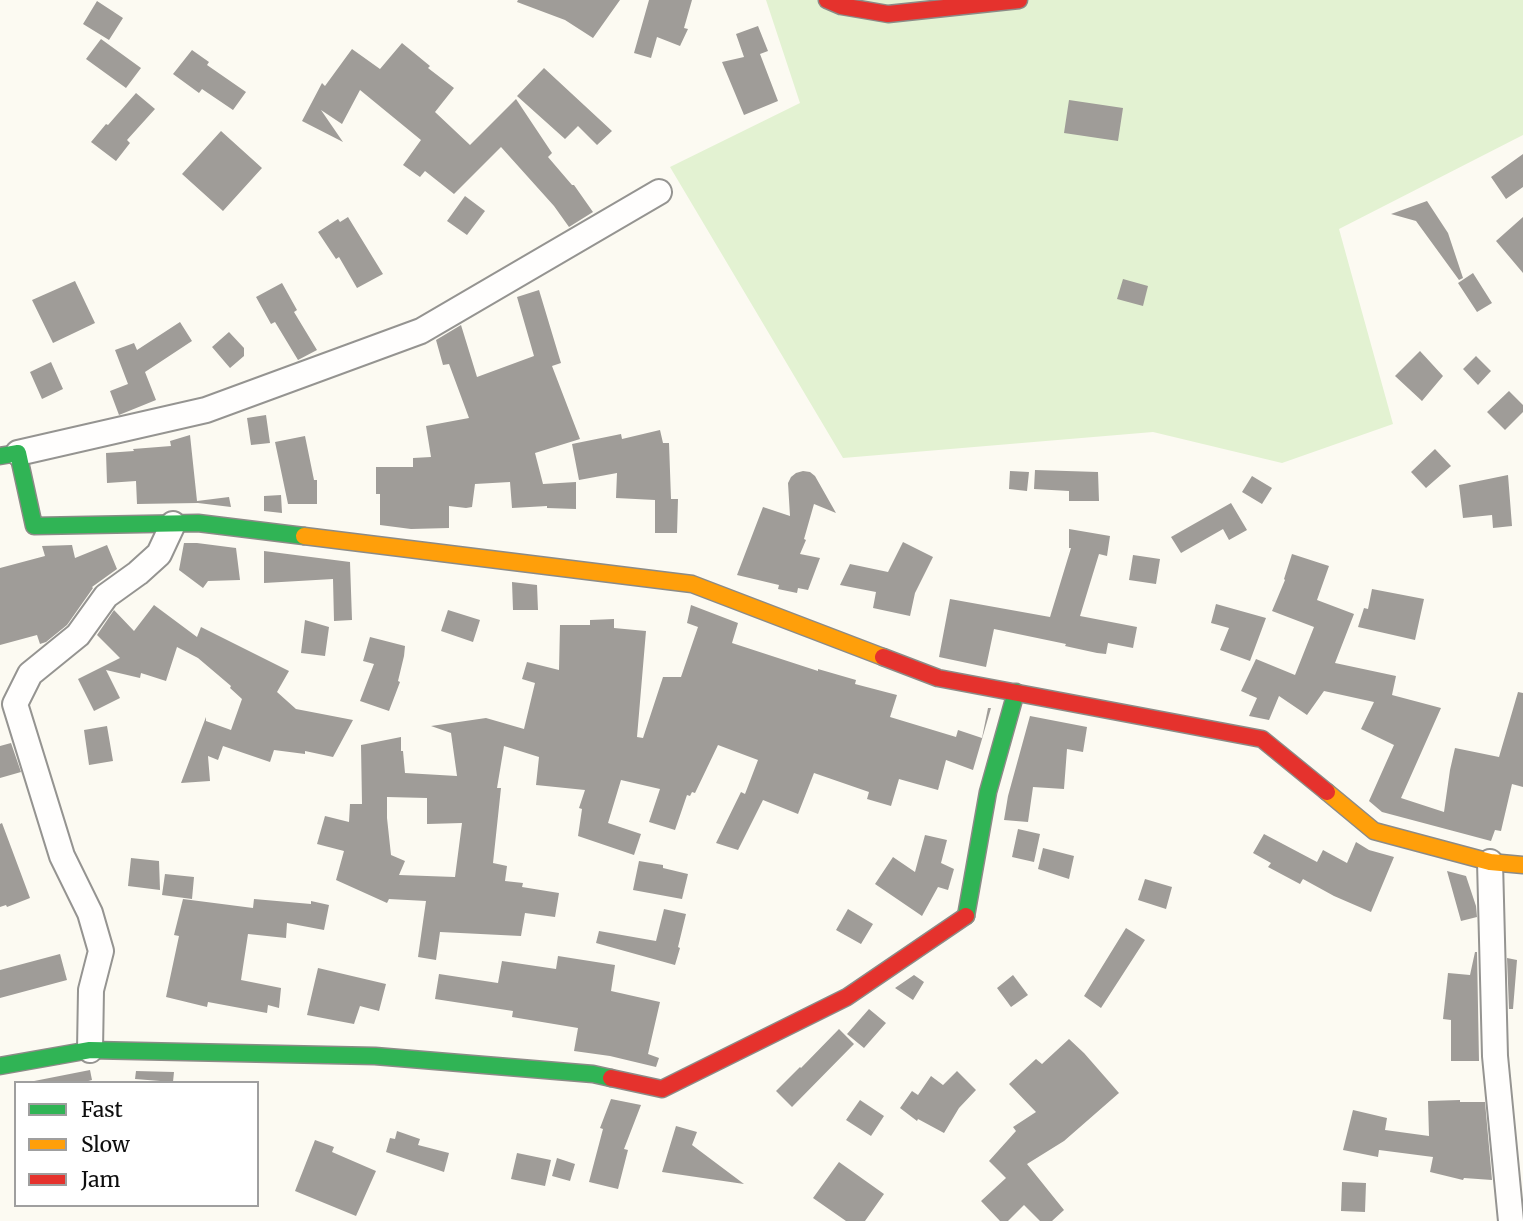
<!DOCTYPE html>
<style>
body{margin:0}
#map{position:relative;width:1523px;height:1221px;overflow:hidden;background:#fcfaf2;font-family:Merriweather,serif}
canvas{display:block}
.legend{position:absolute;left:14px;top:1081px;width:245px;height:126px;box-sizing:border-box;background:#fff;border:2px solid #9f9f9f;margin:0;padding:9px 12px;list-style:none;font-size:21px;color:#0e0e0e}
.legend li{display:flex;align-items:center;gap:14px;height:35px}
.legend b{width:35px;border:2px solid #9f9f9f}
</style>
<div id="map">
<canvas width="1523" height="1221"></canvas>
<ul class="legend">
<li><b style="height:9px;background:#30b455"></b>Fast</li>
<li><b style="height:9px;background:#ff9f0a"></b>Slow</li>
<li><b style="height:9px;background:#e5322d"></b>Jam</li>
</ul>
</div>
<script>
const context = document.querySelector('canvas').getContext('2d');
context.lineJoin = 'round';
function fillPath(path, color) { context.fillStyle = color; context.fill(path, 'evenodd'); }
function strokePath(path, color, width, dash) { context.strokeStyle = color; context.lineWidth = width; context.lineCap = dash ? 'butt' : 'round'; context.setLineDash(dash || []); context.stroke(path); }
const green = new Path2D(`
 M766 0H1523V135L1339 229 1393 424 1282 463 1153 432 843 458 670 167 800 103Z`);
const building = new Path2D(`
 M518 0H620L593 38 565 20 517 2Z
 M649 0H692L684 28 688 29 680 46 657 37 651 58 634 53Z
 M97 1 123 18 109 40 83 24Z
 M758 26 768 51 760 54 778 101 744 115 722 62 744 57 736 34Z
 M101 39 141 68 126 88 86 59Z
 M402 43 430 66 428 68 454 88 435 112 470 145 516 99 552 153 548 157 572 185H574L593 212 569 227 554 206 501 147 454 194 425 171 420 177 403 165 421 140 360 90 342 124 321 110 343 142 302 121 322 83 325 86 352 49 380 69Z
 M192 50 209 62 207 65 246 92 233 110 202 89 199 93 173 74Z
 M544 68 612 131 597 145 578 126 565 139 517 96Z
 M136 93 155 109 127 140 130 143 116 161 91 142 106 124 108 125Z
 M1069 100 1123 108 1118 141 1064 133Z
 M221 131 262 168 223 211 182 174Z
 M1523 154V187L1506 199 1491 177Z
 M465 196 485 211 467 235 447 221Z
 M1427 201 1448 233 1463 278 1459 280 1416 221 1391 214Z
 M348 217 383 274 357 288 339 257 336 259 318 232 338 219 340 222Z
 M1523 217V273L1496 241Z
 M1473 273 1492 303 1477 312 1458 283Z
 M1123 279 1148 286 1143 306 1117 299Z
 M75 281 95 323 53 343 32 300Z
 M282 283 297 310 294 312 317 350 298 360 275 322 271 324 256 297Z
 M539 290 561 363 552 366 580 439 535 453 543 484 576 482V509L547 508V506L512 508 510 482 475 484 472 507 466 508 449 506V528L411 529 380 525V494H376V467H413V458L431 457 426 426 469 418 449 364 443 365 436 340 461 325 477 377 534 356 517 297Z
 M180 322 192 341 145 372 156 400 119 415 110 391 128 384 115 350 134 343 137 350Z
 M229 332 244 348V356L230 368 212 347Z
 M1420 351 1443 376 1422 401 1395 376Z
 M1476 356 1491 371 1478 385 1463 369Z
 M51 362 63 389 42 399 30 372Z
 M1509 391 1523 405V412L1505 430 1487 412Z
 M266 415 270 443 251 445 247 418Z
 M660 430 663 443H669L671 499H678L677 533H655V500L616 498 617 473 579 480 572 444 621 434 622 439Z
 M190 435 197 501 229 497 231 507 198 503 137 504 136 481 107 483 106 453 134 451 133 449 171 446 170 441Z
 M305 436 314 480H317V504H288L275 442Z
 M1435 449 1451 466 1426 488 1411 472Z
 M1035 470 1098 472 1099 501H1069V491L1034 489Z
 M803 471 810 472 815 476 836 513 814 504 804 539 806 540 800 554 820 558 808 590 798 588 797 593 778 589 779 585 737 575 763 507 790 516 788 483 791 477 796 473Z
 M1010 471 1029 472 1027 491 1009 489Z
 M1508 475 1512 526 1493 528 1492 515 1463 518 1459 485Z
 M1252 476 1272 488 1262 504 1242 492Z
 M281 495 282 513 264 511V496Z
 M1231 503 1247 530 1229 540 1223 529 1181 553 1171 537Z
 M1069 529 1110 536 1107 556 1099 554 1080 616 1137 627 1133 648 1108 643 1106 654 1097 653 1065 646 1066 644 994 629 986 667 939 657 950 599 1050 617 1071 548H1069Z
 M903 542 933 557 915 593 910 616 873 608 876 592 840 585 850 564 888 572Z
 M184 543H197L236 548 240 580 208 581 203 588 179 570Z
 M72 545 75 558 107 545 117 569 92 587 93 588 67 625 46 642 40 644 37 635 0 645V568L45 556 42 546Z
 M264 551 350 562 352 620 334 621 333 579 264 583Z
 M1292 554 1329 566 1317 600 1354 614 1335 663 1396 676 1392 695 1441 708 1401 798 1444 812 1450 770 1455 748 1499 757 1518 692 1523 693V787L1512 784 1501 831 1495 830 1491 841 1382 812 1369 801 1394 745 1361 729 1374 702 1324 691 1307 715 1279 696 1269 720 1249 716 1257 698 1241 691 1256 659 1295 675 1314 627 1272 611 1285 580 1284 579Z
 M1133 555 1160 559 1156 584 1129 580Z
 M512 582 537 585 538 610H513Z
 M1372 589 1424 599 1415 640 1358 627 1364 608 1368 609Z
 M1216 604 1266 618 1250 661 1220 650 1229 628 1211 623Z
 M154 605 197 637 201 627 289 671 277 692 296 709 353 720 333 757 305 751V754L274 750 270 762 223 746 218 760 208 756 210 781 181 783 206 717V721L231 730 242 699 230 688 231 686 198 658 177 647 166 681 141 673 140 678 106 670 120 698 94 711 78 679 120 658 97 635 114 610 134 631Z
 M691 605 738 623 732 643 818 671V669L856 680 855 684 897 695 890 717 956 737 958 730 982 738 988 708H991L973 770 946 760 938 790 899 779 891 806 867 799 869 792 814 773 798 814 763 800 738 850 716 843 741 792 745 794 758 760 718 745 695 793 692 792 690 796 687 795 675 830 649 822 660 789 621 780 608 823 641 834 634 855 578 836 582 809 579 808 585 790 536 785 539 757 504 746 497 788H501L493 863 507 866 505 881 523 883 522 887 559 893 555 917 525 913 521 936 440 932 436 960 418 957 426 901 389 899 387 903 336 880 344 851 317 844 325 816 349 822 350 804H362L361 745 401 737V751H403L405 773 457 776 451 733 431 726 486 718 524 729 535 683 522 679 527 662 559 670 560 625H590V620L614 619V628L646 631 637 737 643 738 663 677H681L698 627 687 623ZM387 797 427 798V824L462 823 455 877 399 875 405 861 391 855 387 818Z
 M448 610 480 620 473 642 441 631Z
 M305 620 329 627 325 656 301 653Z
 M370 637 405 646 404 656 398 681 400 682 389 711 360 701 374 664 363 661Z
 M1030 716 1087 727 1083 752 1067 749 1064 789 1033 787 1028 822 1004 820 1008 796Z
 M107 726 113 761 89 765 84 730Z
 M11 743 21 772 0 778V746Z
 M2 823 30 898 7 907 6 905 0 907V824Z
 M1018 829 1040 834 1034 862 1012 857Z
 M1264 834 1317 862 1323 850 1347 863 1356 842 1369 850 1394 857 1371 912 1334 896 1303 879 1300 884 1268 867 1271 863 1253 853Z
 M925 835 947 840 941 863 954 869 948 890 938 887 922 916 875 884 893 857 915 872Z
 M1043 848 1074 856 1069 879 1038 869Z
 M131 858 159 861 160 890 128 886Z
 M639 861 663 865V868L688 874 682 899 633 890Z
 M1447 871 1466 876 1476 906 1477 917 1461 921Z
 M165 874 194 877 192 899 162 895Z
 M1145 879 1172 887 1166 909 1138 900Z
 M183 899 253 908 254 899 311 904V901L329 905 324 930 287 923 286 938 248 934 241 980 281 988 279 1008 268 1005 267 1013 208 1002 207 1007 166 997 179 936 174 935Z
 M664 909 686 914 678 947 680 948 675 965 596 943 599 931 656 941Z
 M848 909 873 924 861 944 836 930Z
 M1126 928 1145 940 1101 1008 1084 996Z
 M1475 952H1477L1479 1061H1451V1020L1443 1019 1448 973 1470 975Z
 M60 954 67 980 0 998V970Z
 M558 956 615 965 611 991 660 1002 648 1054 659 1058 656 1067 610 1056 574 1051 578 1028 512 1017 513 1011 435 999 439 974 498 983 502 961 556 969Z
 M1507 958 1517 960 1513 1009H1509Z
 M318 968 386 984 379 1011 360 1006 354 1024 307 1015Z
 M914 975 924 982 913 1000 895 988Z
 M1013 975 1028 995 1011 1007 997 988Z
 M869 1009 886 1023 864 1048 847 1034Z
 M839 1029 854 1044 792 1107 776 1091 800 1067 801 1068Z
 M1069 1039 1084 1053 1119 1093 1064 1141 1027 1164 1064 1210 1052 1221H1040L1024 1205 1008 1221H1000L981 1201 1006 1178 989 1161 1016 1131 1013 1127 1036 1112 1009 1084 1036 1059 1042 1064Z
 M90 1070 92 1080 81 1083H24Z
 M136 1071 174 1072 173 1082 135 1079Z
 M957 1071 976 1090 959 1108 944 1133 918 1119 917 1121 900 1108 912 1091 918 1095 931 1076 943 1085Z
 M611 1099 641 1105 624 1149 628 1150 618 1189 589 1182 603 1129 600 1128Z
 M860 1100 884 1116 871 1136 846 1120Z
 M1460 1100V1102H1485L1492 1180 1464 1178 1463 1180 1430 1172 1433 1157 1379 1150 1378 1157 1343 1150 1353 1110 1387 1118 1385 1130 1429 1136 1428 1101Z
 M676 1126 697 1132 692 1145 744 1184 662 1172Z
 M397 1131 420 1139 418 1145 449 1153 444 1172 386 1152 390 1138 395 1139Z
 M315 1140 334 1147 332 1152 376 1171 356 1216 295 1191Z
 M517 1153 551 1160 545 1186 511 1179Z
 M557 1158 575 1164 570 1181 552 1176Z
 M839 1162 884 1194 865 1221H846L813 1198Z
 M1342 1182 1366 1183 1365 1212 1341 1211Z`);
const street = new Path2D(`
 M18 453 206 410 421 331 659 192
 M1490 862 1495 1056 1511 1221
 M90 1050 91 990 101 951 90 913 62 856 15 704 30 674 78 635 106 596 138 573 159 554 173 524`);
const fast = new Path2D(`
 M0 456 18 453 34 526 198 523 304 536
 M966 916 988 792 1016 692
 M0 1066 90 1050 375 1056 593 1074 611 1078`);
const slow = new Path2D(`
 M304 536 692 584 883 657
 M1327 792 1374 831 1490 862 1523 865`);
const jam = new Path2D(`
 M827 0 841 6 888 14 1019 0
 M883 657 938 678 1262 739 1327 792
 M611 1078 662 1089 847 997 966 916`);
fillPath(green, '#e3f2d2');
fillPath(building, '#9f9c98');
strokePath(street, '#959491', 28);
strokePath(fast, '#8c8b87', 19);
strokePath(slow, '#8c8b87', 19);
strokePath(jam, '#8c8b87', 19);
strokePath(street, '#fffefd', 24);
strokePath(fast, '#30b455', 16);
strokePath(slow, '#ff9f0a', 16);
strokePath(jam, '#e5322d', 16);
</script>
